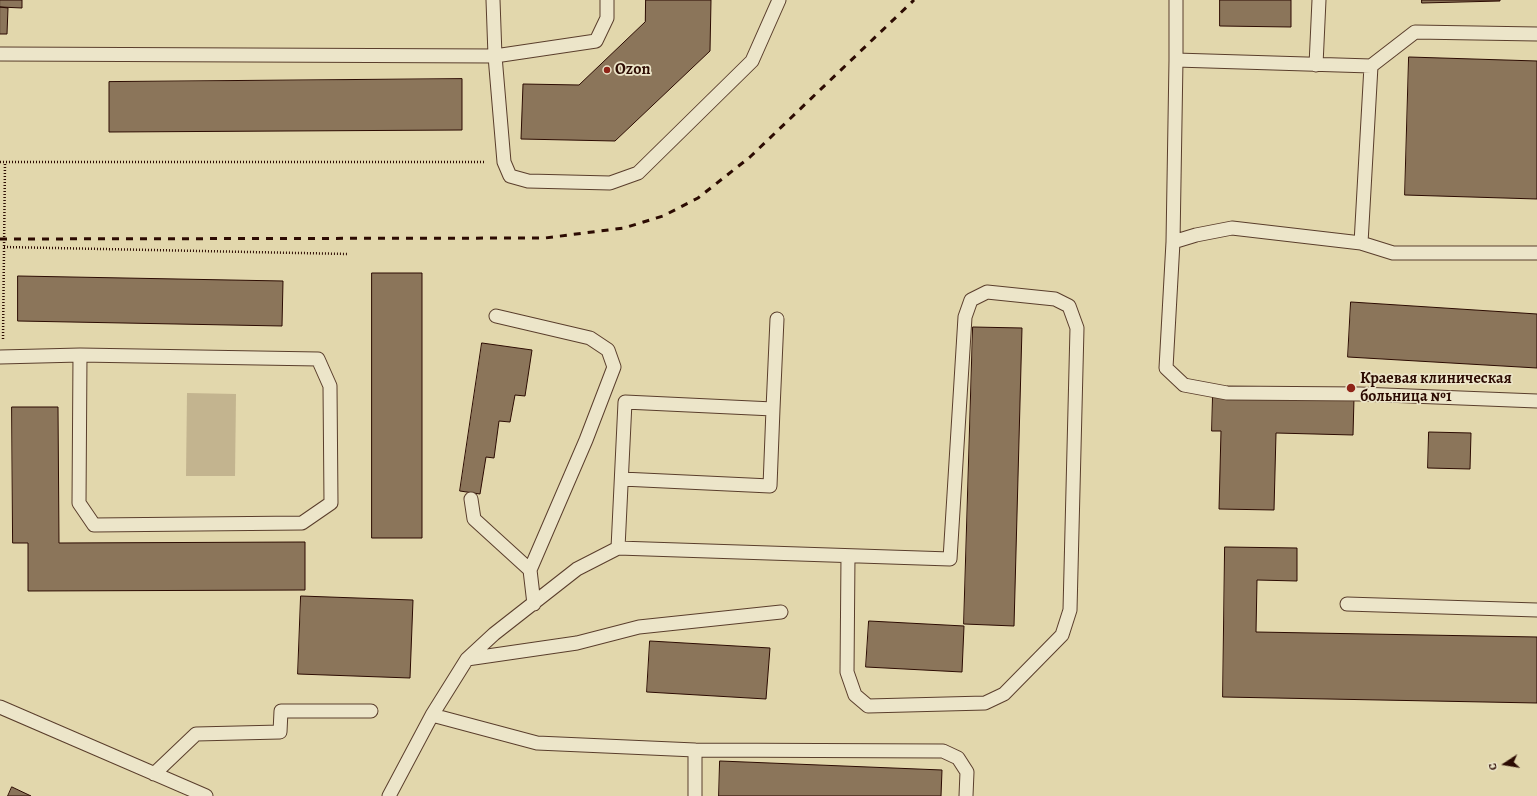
<!DOCTYPE html>
<meta charset="utf-8">
<style>
body{margin:0}
#map{position:relative;width:1537px;height:796px;overflow:hidden;background:#e2d7ac;font-family:Alegreya,serif}
canvas{display:block}
.north{position:absolute;left:1485px;top:744px;width:40px;height:40px;-webkit-text-stroke:3px #ece5c9;paint-order:stroke;rotate:258deg;font-size:11px;font-weight:700;line-height:16px;text-align:center;color:#2c0b02}
.north::after{content:'';display:block;margin:auto;width:14px;height:18px;background:#2c0b02;clip-path:polygon(50% 0,100% 100%,50% 72%,0 100%)}
</style>
<div id="map">
<canvas width="1537" height="796"></canvas>
<div class="north">С</div>
</div>
<script>
const context = document.querySelector('canvas').getContext('2d');
context.lineJoin = 'round';
function fillPath(path, color) { context.fillStyle = color; context.fill(path, 'evenodd'); }
function strokePath(path, color, width, dash) { context.strokeStyle = color; context.lineWidth = width; context.lineCap = dash ? 'butt' : 'round'; context.setLineDash(dash || []); context.stroke(path); }
function write(font, color, halo, rows, align = 'center') {
  context.font = font + ' Alegreya,serif'; context.lineWidth = 3.5; context.setLineDash([]); context.textBaseline = 'middle'; context.strokeStyle = halo; context.fillStyle = color; for (const [text, x, y, turn = 0] of rows) {
    context.save(); context.translate(x, y); context.rotate((+turn || 0) * Math.PI / 180); context.textAlign = isNaN(turn) ? turn : align; if (halo) context.strokeText(text, 0, 0); context.fillText(text, 0, 0); context.restore();
  }
}
const green = new Path2D(`
 M187 393 236 394 235 476H186Z`);
const building = new Path2D(`
 M0 0H22V8L0 7Z
 M646 0H711L710 51 615 141 521 139 523 84 579 85 645 22Z
 M1220 0H1291V27L1220 26Z
 M1422 0H1500V1L1422 3Z
 M0 7 8 8 7 34H0Z
 M1409 57 1537 61V199L1405 195Z
 M462 79V130L109 132V82Z
 M372 273H422V538H372Z
 M18 276 283 281 282 326 18 321Z
 M1351 302 1537 314V368L1348 357Z
 M973 327 1022 328 1014 626 964 624Z
 M482 343 532 350 525 396 515 395 510 422 499 421 494 458 486 457 480 494 460 491Z
 M1213 394 1354 398 1353 435 1276 433 1274 510 1219 509 1221 431H1212Z
 M12 407H58L59 543 305 542V590L28 591V543H13Z
 M1429 432 1471 433 1470 469 1428 468Z
 M1225 547 1297 548V581L1257 580 1256 632 1537 637V703L1223 697Z
 M301 596 413 600 410 678 298 674Z
 M869 621 964 626 962 672 866 667Z
 M650 641 770 648 766 699 647 692Z
 M720 761 942 770 941 796H719Z
 M12 787 31 796H8Z`);
const path = new Path2D(`
 M0 162H486
 M4 247 348 254
 M3 339 5 162`);
const lane = new Path2D(`
 M493 0 495 56 504 162 510 176 528 181 610 183 638 173 752 61 779 0
 M1537 34 1415 32 1371 66 1361 243 1393 253H1537
 M0 54 495 56 596 41 607 18V0
 M1176 60V0
 M1316 65 1319 0
 M1173 242 1176 60 1371 66
 M1361 243 1232 228 1196 235 1173 242 1166 368 1184 385 1227 393 1360 394 1537 401
 M496 316 590 338 608 350 614 367 586 440 530 570 534 604
 M0 357 80 355 318 359 330 386 331 503 302 523 94 525 79 503 80 355
 M773 409 777 319
 M471 499 474 519 530 570
 M618 548 625 402 773 409 770 486 622 479
 M1347 604 1537 610
 M467 659 577 643 639 627 781 612
 M0 707 206 796
 M432 715 537 743 695 750V796
 M695 750 943 751 958 758 967 772 966 796
 M154 774 196 734 280 732 281 711H371
 M389 796 432 715 467 659 494 634 577 569 618 548 950 559 965 317 971 300 987 292 1055 299 1069 306 1077 328 1070 610 1062 635 1004 694 985 703 868 706 855 695 847 672 848 556`);
const rail = new Path2D(`
 M0 239 545 238 624 228 663 216 698 198 750 157 914 0`);
const markers = [
 [607,70,4,"#8f2418"],
 [1351,388,5,"#8f2418"]
];
const poiNames = [
 ["Ozon",615,70],
 ["Краевая клиническая",1360,379],
 ["больница №1",1360,397]
];
fillPath(green, '#c3b48f');
fillPath(building, '#8b755a');
strokePath(building, '#2c0b02', 1);
strokePath(lane, '#5a3e2c', 15);
strokePath(path, '#2c0b02', 2.5, [1, 2]);
strokePath(lane, '#ece5c9', 13);
strokePath(rail, '#2c0b02', 3, [7, 7]);
for (const [x, y, r, color] of markers) { const dot = new Path2D(); dot.arc(x, y, r, 0, 2 * Math.PI); context.fillStyle = color; context.fill(dot); strokePath(dot, '#ece5c9', 1.5); }
write('bold 16px', '#2c0b02', '#ece5c9', poiNames, 'left');
</script>
